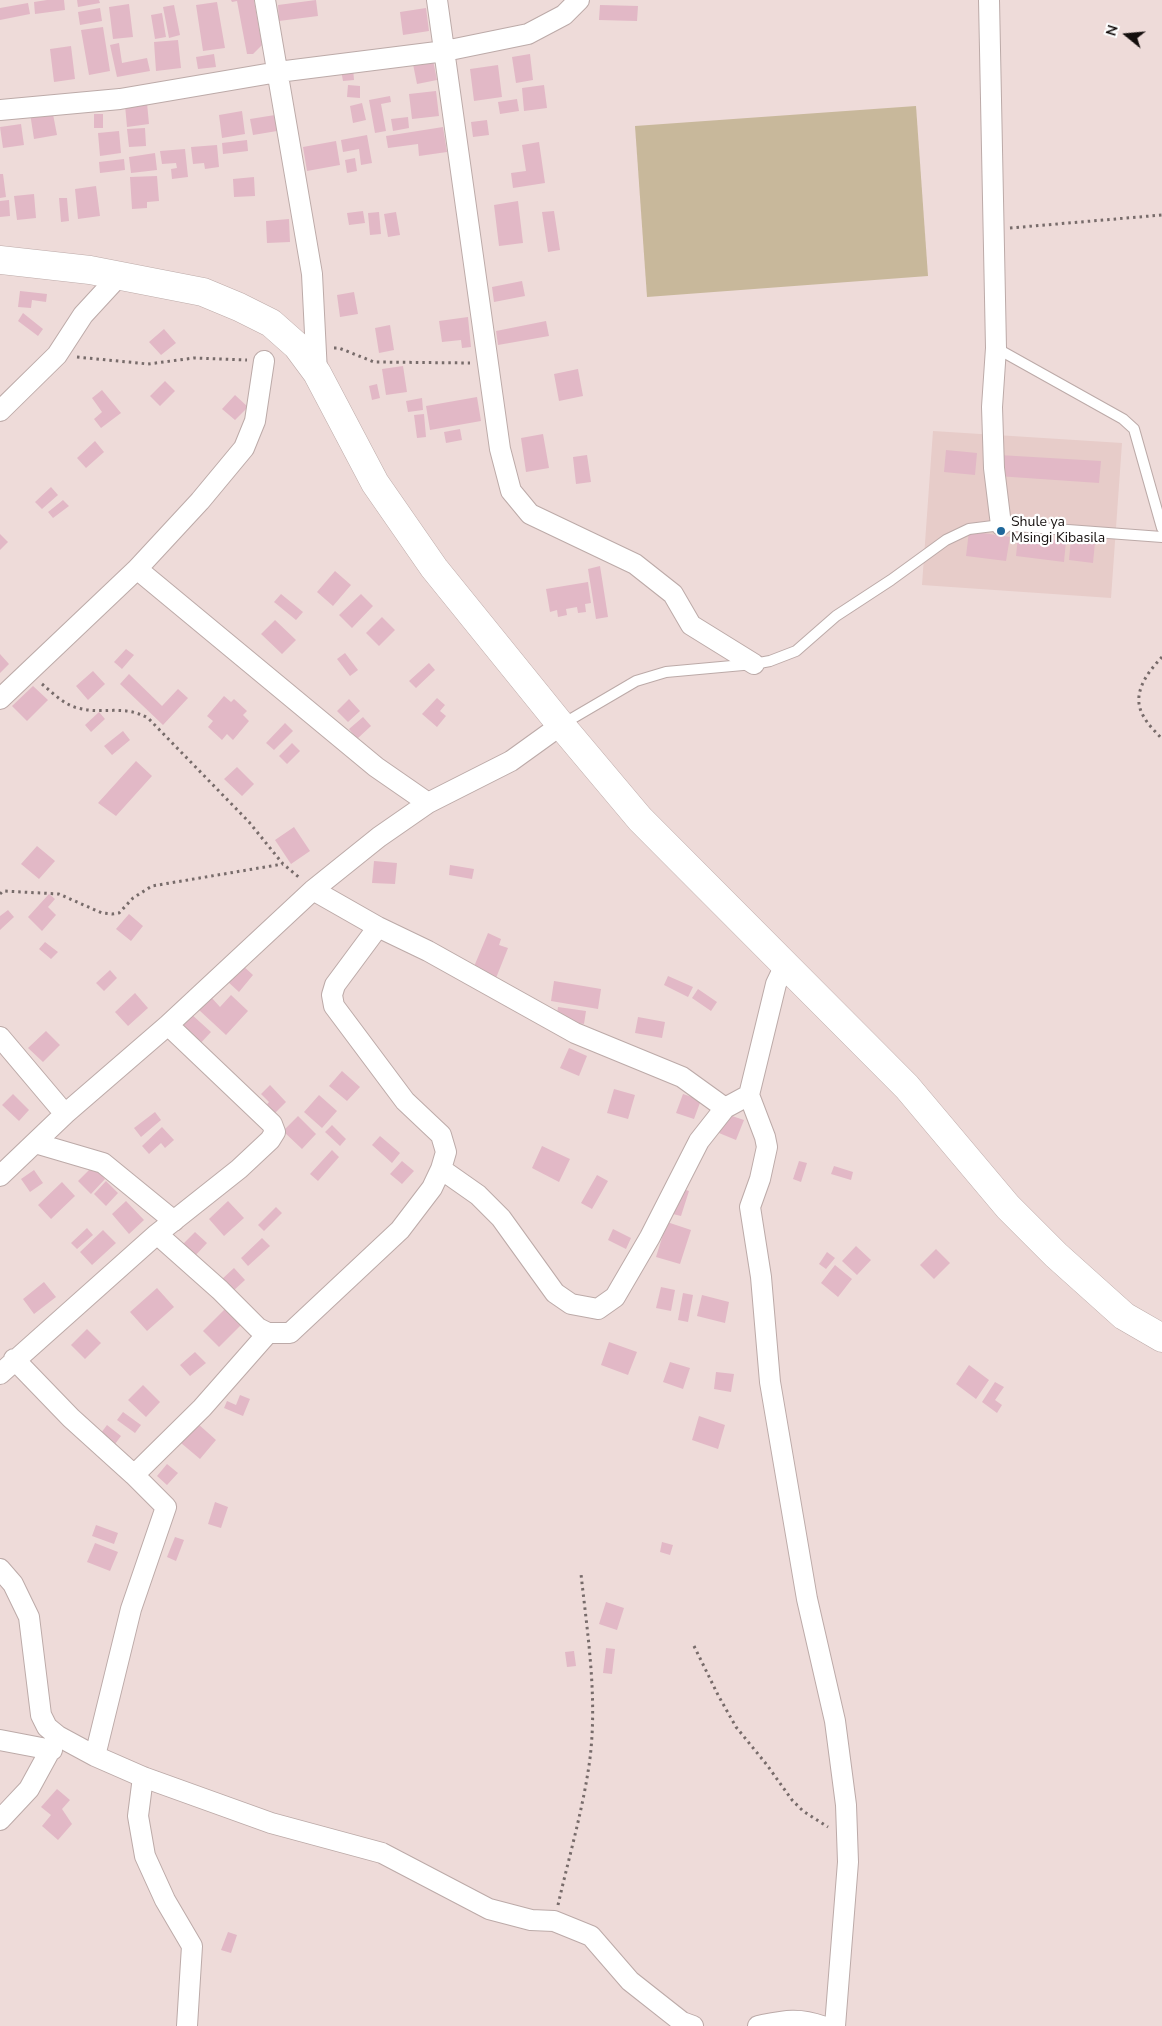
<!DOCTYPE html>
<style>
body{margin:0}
#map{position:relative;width:1162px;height:2026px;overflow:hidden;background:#eedbd9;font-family:"Nunito Sans",sans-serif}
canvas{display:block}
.north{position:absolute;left:1102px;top:10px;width:50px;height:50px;-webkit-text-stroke:4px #fff;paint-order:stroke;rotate:287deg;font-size:14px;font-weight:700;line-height:20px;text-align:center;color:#140e0d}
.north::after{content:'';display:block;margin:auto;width:18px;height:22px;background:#140e0d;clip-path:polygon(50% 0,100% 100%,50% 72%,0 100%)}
</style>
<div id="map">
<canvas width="1162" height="2026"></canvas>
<div class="north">N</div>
</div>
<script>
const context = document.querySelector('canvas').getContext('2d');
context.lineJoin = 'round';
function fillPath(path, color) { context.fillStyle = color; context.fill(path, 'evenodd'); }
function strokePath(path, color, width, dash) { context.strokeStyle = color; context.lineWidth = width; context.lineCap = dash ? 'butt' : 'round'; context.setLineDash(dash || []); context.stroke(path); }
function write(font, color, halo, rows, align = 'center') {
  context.font = font + ' "Nunito Sans",sans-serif'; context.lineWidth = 4.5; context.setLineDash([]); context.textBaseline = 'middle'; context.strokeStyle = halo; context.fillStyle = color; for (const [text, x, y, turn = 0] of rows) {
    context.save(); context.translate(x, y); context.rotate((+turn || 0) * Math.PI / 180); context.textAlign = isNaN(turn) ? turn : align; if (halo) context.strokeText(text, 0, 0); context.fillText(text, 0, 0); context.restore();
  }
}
const built = new Path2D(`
 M933 431 1122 443 1111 598 922 585Z`);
const green = new Path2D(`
 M916 106 928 276 647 297 635 126Z`);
const building = new Path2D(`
 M47 0H64L65 10 35 14 34 2Z
 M77 0H99L100 3 78 7Z
 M231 0H254L262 45 253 54H247L237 1 232 2Z
 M316 0 318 16 279 21 278 5Z
 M217 2 225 48 203 51 196 5Z
 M28 3 30 14 0 20V8Z
 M129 4 133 37 113 39 109 7Z
 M174 5 180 35 169 38 163 7Z
 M600 5 638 6 637 21 599 20Z
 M100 8 102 21 80 25 78 12Z
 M426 8 429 31 403 35 400 12Z
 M162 13 166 37 155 39 151 15Z
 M103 27 110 71 89 75 81 30Z
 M178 40 181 68 156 71 154 42Z
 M119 43 122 63 147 58 150 71 117 77 110 45Z
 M71 46 75 79 54 82 50 49Z
 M214 54 216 67 198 69 196 57Z
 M530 54 533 80 516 83 512 57Z
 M432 55 437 80 417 84 412 59Z
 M498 65 502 97 474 101 470 69Z
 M353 68 354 80 343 81 341 70Z
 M348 85 360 86V98L347 97Z
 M544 85 547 108 524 111 522 88Z
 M436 91 439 116 412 119 409 94Z
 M390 96 391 102 381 104 386 131 375 133 369 100Z
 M517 99 519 111 500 114 498 102Z
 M147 103 149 124 127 127 125 105Z
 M362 103 366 120 353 123 350 106Z
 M52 109 57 135 34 139 30 113Z
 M242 111 245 134 222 138 219 115Z
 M94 114H103V128H94Z
 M275 115 277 131 253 135 250 119Z
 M408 117 409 128 393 131 391 119Z
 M487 120 489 135 473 137 471 122Z
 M21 124 24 145 3 148 0 127Z
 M443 127 447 152 419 156 418 144 388 148 386 136Z
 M145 128 146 146 129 147 127 129Z
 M119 131 121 153 100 156 98 133Z
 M367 135 372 163 361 165 359 149 343 152 341 140Z
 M247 140 248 151 223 154 222 143Z
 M336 141 340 165 307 171 303 147Z
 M539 142 545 183 513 188 511 173 526 171 522 145Z
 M217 145 219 167 205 169 204 163 193 164 191 147Z
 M185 149 188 177 172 179 171 169 177 168 176 163 162 164 160 151Z
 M155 153 157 170 131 173 129 157Z
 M355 158 357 171 347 173 345 160Z
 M124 159 125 170 100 173 99 162Z
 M0 174H3L6 197 0 198Z
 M157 176 159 201 147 202V208L132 209 130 177Z
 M254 177 255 196 234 197 233 179Z
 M96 186 100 216 78 219 75 189Z
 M34 194 36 218 17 220 14 196Z
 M59 198H67L69 221 61 222Z
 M9 200 10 216 0 217V201Z
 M518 201 523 243 499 246 494 205Z
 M363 211 365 223 349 225 347 213Z
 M554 211 560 250 548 252 542 212Z
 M379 212 381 234 370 235 368 213Z
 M396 212 400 235 388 237 384 214Z
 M289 219 290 242 267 243 266 221Z
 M522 281 525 296 494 302 492 287Z
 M20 291 47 294 46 302 32 300 31 308 18 307Z
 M354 292 358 314 340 317 337 295Z
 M23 313 43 329 38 336 18 321Z
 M468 317 471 347 462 348 461 340 442 342 439 321Z
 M546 321 549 336 498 345 496 331Z
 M390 325 394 350 379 353 375 328Z
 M164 329 176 343 161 355 149 342Z
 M403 366 407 392 386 395 382 369Z
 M578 369 583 396 559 401 554 374Z
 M165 381 175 391 160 406 150 396Z
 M377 384 380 398 372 400 369 386Z
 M102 390 121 413 101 428 94 419 102 412 92 398Z
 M235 395 248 407 235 420 222 409Z
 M477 397 481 421 430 430 426 406Z
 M422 398 423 410 408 412 406 401Z
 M424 414 426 437 417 438 414 415Z
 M460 429 462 440 446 443 444 432Z
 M543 434 549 468 526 472 521 438Z
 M95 441 104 452 86 468 77 458Z
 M946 450 977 453 975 475 944 472Z
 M587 455 591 482 576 484 573 457Z
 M999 455 1101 461 1099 483 997 476Z
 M51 487 58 495 42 509 35 502Z
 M63 500 69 506 53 518 48 512Z
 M969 531 1010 537 1006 561 966 556Z
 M0 534 8 542 0 550Z
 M1018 536 1066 541 1064 562 1016 556Z
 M1071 539 1095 542 1093 563 1069 560Z
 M600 566 608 617 596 619 588 569Z
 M335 571 351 585 333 606 317 592Z
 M588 582 591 603 585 604 586 612 578 613 577 607 566 609 567 615 558 617 557 610 550 612 546 589Z
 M281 594 303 612 296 620 274 602Z
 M361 594 373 606 352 628 339 615Z
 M382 617 395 630 379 646 366 633Z
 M275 620 296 640 282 654 261 634Z
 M126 649 134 655 122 669 114 662Z
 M345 653 358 670 350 676 337 659Z
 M0 654 9 664 0 673Z
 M429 663 435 670 416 688 409 681Z
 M93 671 105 684 88 700 76 686Z
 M129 674 162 706 178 689 188 698 163 725 120 684Z
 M33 686 48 700 27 721 12 706Z
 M224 696 231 702 234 699 247 711 243 715 249 721 233 740 227 734 222 740 208 727 213 721 207 716Z
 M437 698 445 705 440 711 446 716 437 727 422 714Z
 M349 699 360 711 348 722 337 711Z
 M99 712 105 719 91 732 85 725Z
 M363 717 371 726 357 739 349 729Z
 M285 723 293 731 274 750 266 743Z
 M123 731 130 740 112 755 104 746Z
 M292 743 300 751 287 764 279 756Z
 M136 761 152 776 116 816 98 803Z
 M237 767 254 784 242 796 224 779Z
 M294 827 310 851 291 864 275 840Z
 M37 846 55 861 39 879 21 864Z
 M374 861 397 863 395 884 372 883Z
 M450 865 474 869 472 879 449 875Z
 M49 894 55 899 48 907 56 915 42 931 28 917Z
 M8 910 14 917 0 930V916Z
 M129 914 143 926 131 941 116 929Z
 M488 933 501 939 499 945 508 948 496 978 473 969Z
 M45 942 58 952 51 959 39 949Z
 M241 964 253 975 239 992 227 981Z
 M110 970 117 978 104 991 96 983Z
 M668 976 693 987 688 997 664 985Z
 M554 981 601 989 598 1009 551 1001Z
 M698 989 717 1002 711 1011 692 998Z
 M135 993 148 1008 128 1026 115 1012Z
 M231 995 248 1011 226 1035 199 1010 211 997 220 1007Z
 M558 1007 586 1011 584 1024 556 1020Z
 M190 1013 211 1032 197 1047 176 1028Z
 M638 1017 665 1022 662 1038 635 1033Z
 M46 1031 60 1045 43 1062 28 1048Z
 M569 1048 587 1056 579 1076 560 1068Z
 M342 1071 360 1087 347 1101 329 1086Z
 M270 1085 286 1102 271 1117 263 1109 269 1102 261 1094Z
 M614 1089 635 1095 628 1119 607 1113Z
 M13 1094 29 1110 19 1121 2 1105Z
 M683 1094 701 1100 694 1119 676 1113Z
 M319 1095 337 1111 322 1128 304 1112Z
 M155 1112 161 1120 141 1137 134 1128Z
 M726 1114 744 1120 736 1140 719 1133Z
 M298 1116 316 1134 302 1149 283 1131Z
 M332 1125 346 1139 340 1146 325 1132Z
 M162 1127 174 1140 165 1148 161 1143 149 1154 142 1146Z
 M380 1136 400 1153 392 1163 372 1145Z
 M542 1146 570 1159 559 1182 532 1168Z
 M332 1150 339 1157 318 1181 310 1174Z
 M402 1161 414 1171 402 1184 390 1174Z
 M799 1161 807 1163 801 1182 793 1179Z
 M93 1166 105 1179 91 1194 78 1181Z
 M834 1166 853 1172 851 1180 831 1174Z
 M34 1170 43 1183 30 1192 21 1179Z
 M597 1175 608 1181 592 1209 581 1203Z
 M106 1181 118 1193 106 1206 94 1194Z
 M62 1182 75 1196 51 1219 38 1205Z
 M677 1187 689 1191 681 1216 669 1213Z
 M126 1201 144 1220 129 1234 112 1214Z
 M228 1201 244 1218 224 1236 209 1219Z
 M276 1207 282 1213 264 1231 258 1225Z
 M667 1222 691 1230 680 1264 656 1257Z
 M87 1228 93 1235 77 1249 71 1243Z
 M613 1229 631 1238 626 1249 608 1240Z
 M103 1230 116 1243 92 1265 80 1252Z
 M195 1232 207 1243 194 1257 182 1245Z
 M262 1238 270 1246 248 1266 241 1258Z
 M856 1246 871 1260 857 1275 842 1261Z
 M936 1249 950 1263 934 1279 920 1265Z
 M827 1252 835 1258 826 1269 819 1264Z
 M835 1265 852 1279 838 1297 821 1283Z
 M234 1268 245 1280 232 1292 221 1280Z
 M44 1282 56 1297 34 1314 23 1299Z
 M661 1287 675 1290 671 1311 656 1308Z
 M157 1288 174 1307 147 1331 130 1312Z
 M683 1293 693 1295 688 1322 678 1320Z
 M702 1295 729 1302 725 1323 697 1316Z
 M225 1309 241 1325 219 1347 203 1331Z
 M87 1329 101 1343 85 1359 71 1345Z
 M609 1342 637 1352 628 1375 601 1365Z
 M195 1352 206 1363 190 1376 180 1365Z
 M670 1362 690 1368 683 1389 663 1382Z
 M969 1365 989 1380 976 1399 956 1384Z
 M716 1372 734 1374 731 1392 714 1389Z
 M995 1382 1004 1387 995 1400 1002 1405 997 1413 982 1402Z
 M143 1385 160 1402 146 1417 128 1400Z
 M240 1395 250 1399 243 1416 224 1408 227 1401 236 1405Z
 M123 1412 141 1425 135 1433 117 1420Z
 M699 1416 725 1425 718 1449 692 1440Z
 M197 1423 216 1440 200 1459 181 1443Z
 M107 1425 121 1436 115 1444 101 1433Z
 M167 1464 178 1473 167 1485 157 1476Z
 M215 1502 228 1507 221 1528 208 1524Z
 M96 1525 118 1533 114 1544 92 1536Z
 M175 1537 184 1540 176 1561 167 1557Z
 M662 1542 673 1545 670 1555 660 1552Z
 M95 1543 118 1552 110 1571 87 1562Z
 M606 1602 624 1608 617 1630 599 1624Z
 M606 1648 615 1649 612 1674 603 1673Z
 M574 1651 576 1666 567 1667 565 1652Z
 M57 1789 70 1800 62 1809 72 1824 58 1840 42 1826 51 1815 41 1807Z
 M228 1932 237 1935 231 1953 221 1950Z`);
const path = new Path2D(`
 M1010 228 1162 215
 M334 348H339L374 362 470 363
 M77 357 148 364 194 358 247 360
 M1162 657C1147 673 1130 695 1144 717 1148 725 1156 732 1162 739
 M42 684C53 693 64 705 78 708 103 715 123 704 148 718L249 822 283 864 301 879
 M0 894 3 891 59 894 102 913 112 914 119 913 133 898 152 886 283 864
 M694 1646 718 1695 736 1727 767 1765 792 1800 803 1811 828 1827
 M558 1905C568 1861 581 1816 588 1772 599 1706 588 1639 581 1574`);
const service = new Path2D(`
 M996 348 1123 419 1134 429 1162 528
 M561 725 636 681 666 672 754 664 770 661 796 651 836 616 891 580 946 540 969 529 1001 525 1162 537`);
const minor = new Path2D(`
 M265 0 312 274 317 373
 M437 0 500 449 511 491 530 514 635 564 673 594 691 625 754 664
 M989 0 996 348 992 407 994 468 1001 525
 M0 110 120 99 278 72 445 51 528 34 564 15 579 0
 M0 411 57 355 83 315 118 277
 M137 569 376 767 428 803
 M0 699 137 569 200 501 244 448 255 421 264 361
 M313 890 378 927 428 951 575 1033 682 1077 725 1108
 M0 1037 65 1114
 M749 1095 765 1137 767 1147 760 1179 750 1207 761 1277 770 1382 807 1599 835 1721 846 1805 848 1862 835 2026
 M35 1143 103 1163 174 1221
 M441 1169 478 1195 501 1218 555 1293 571 1304 598 1309 615 1297 650 1237 699 1141 725 1108 749 1095 776 984 786 963
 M0 1176 65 1114 168 1025 313 890 379 837 428 803 511 761 561 725
 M157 1234 220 1290 258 1328 268 1333H290L400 1230 432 1188 441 1169 446 1152 441 1135 405 1101 334 1006 332 995 335 985 378 927
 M14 1359 71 1418 134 1475 166 1507 131 1609 95 1756
 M0 1374 157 1234 239 1169 270 1140 275 1132 272 1124 168 1025
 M134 1475 202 1408 268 1333
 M0 1569 13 1584 29 1617 41 1715 47 1727 58 1736 95 1756 143 1777 271 1823 382 1853 489 1909 531 1920 554 1921 591 1936 630 1981 682 2022 693 2026
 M0 1740 52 1750
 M143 1777 138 1816 145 1856 165 1900 192 1946 187 2026
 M0 1820 29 1789 58 1736
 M758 2026C783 2021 797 2017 822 2026`);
const secondary = new Path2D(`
 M0 260 90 270 203 292 239 307 271 323 297 346 317 373 375 483 434 568 561 725 640 819 907 1087 1008 1207 1056 1255 1124 1316 1162 1338`);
const markers = [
 [1001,531,5,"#1f689b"]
];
const poiNames = [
 ["Shule ya",1011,523],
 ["Msingi Kibasila",1011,539]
];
fillPath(built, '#e7ccc9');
fillPath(green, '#c8b89b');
fillPath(building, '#e2b8c6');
strokePath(service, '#bcaaa8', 12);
strokePath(minor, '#bcaaa8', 22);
strokePath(secondary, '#bcaaa8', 29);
strokePath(path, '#776b6a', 3, [2.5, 4]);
strokePath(service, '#fff', 10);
strokePath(minor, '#fff', 20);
strokePath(secondary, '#fff', 28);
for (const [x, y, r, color] of markers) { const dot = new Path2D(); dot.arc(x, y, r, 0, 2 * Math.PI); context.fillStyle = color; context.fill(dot); strokePath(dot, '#fff', 2); }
write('14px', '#140e0d', '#fff', poiNames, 'left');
</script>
